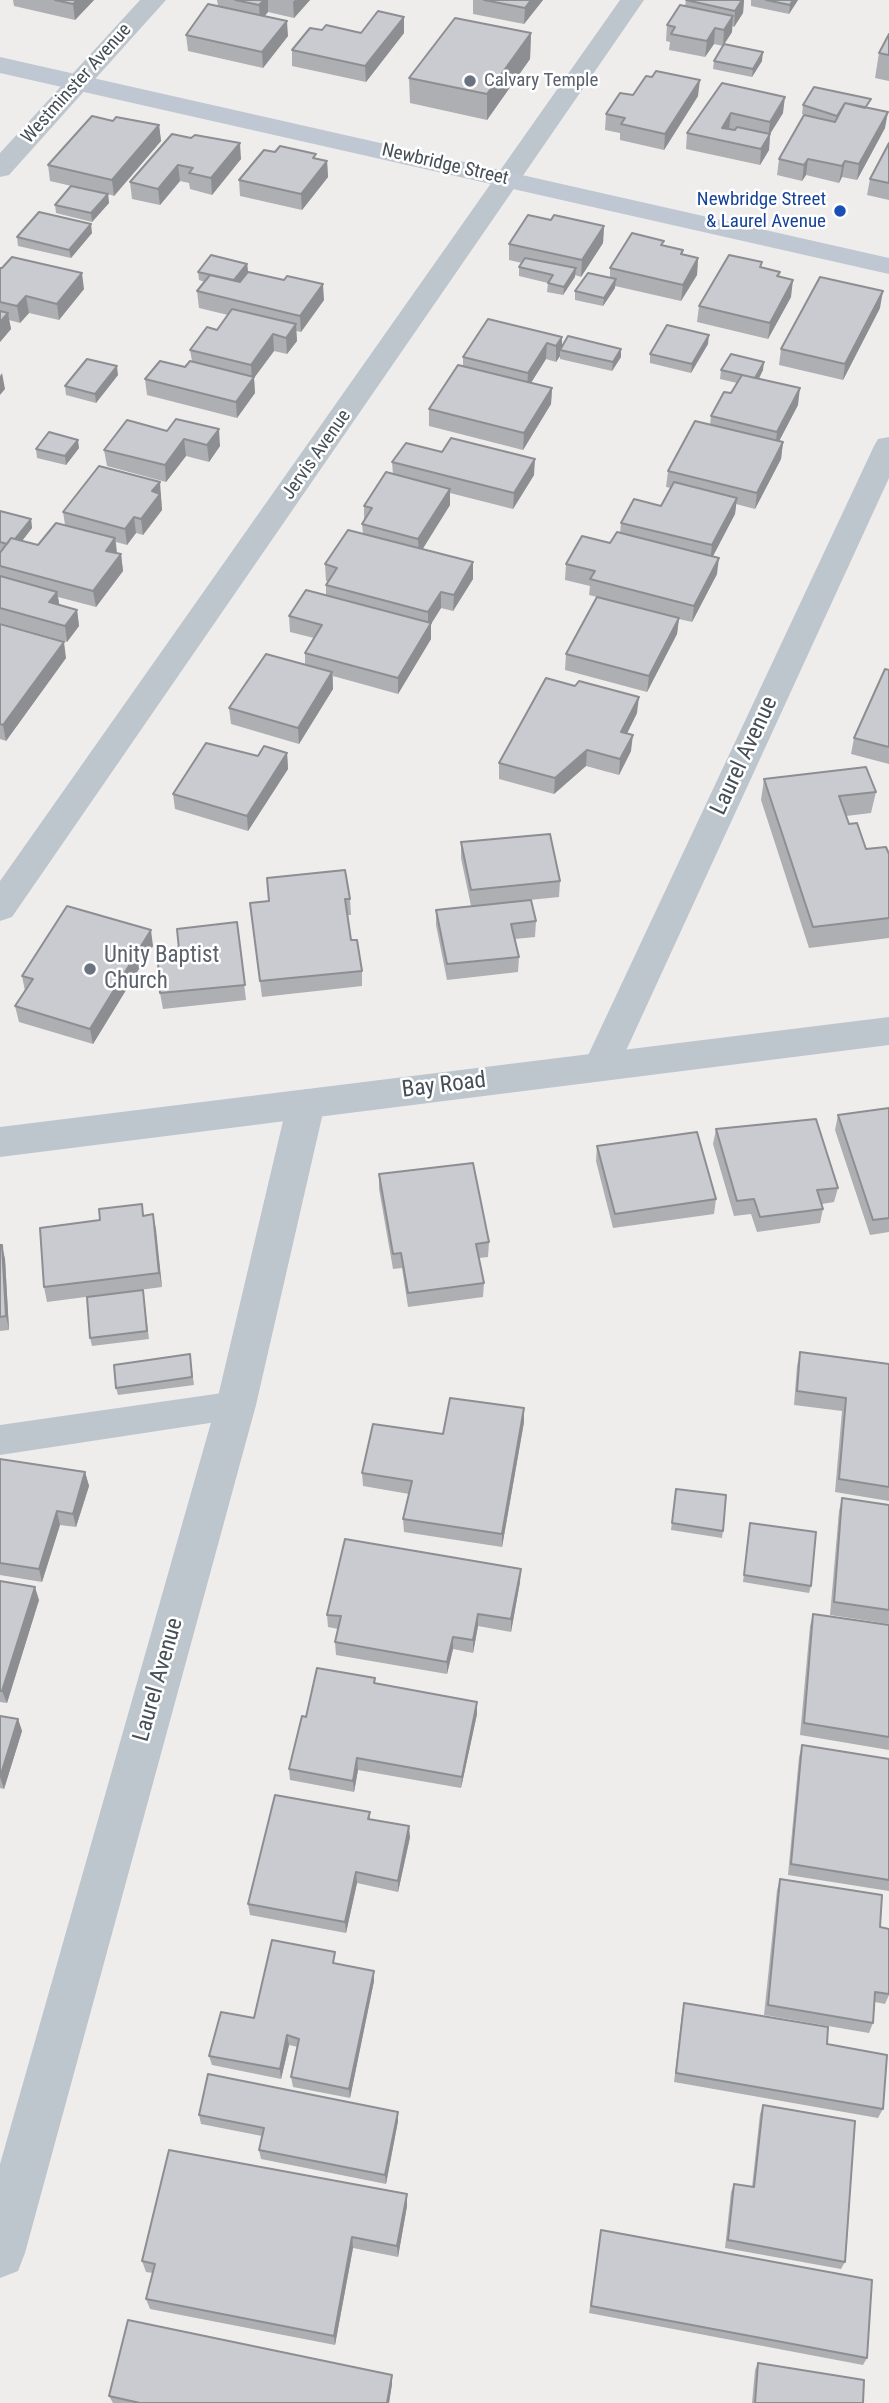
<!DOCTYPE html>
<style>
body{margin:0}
canvas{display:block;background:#efecec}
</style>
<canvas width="889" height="2403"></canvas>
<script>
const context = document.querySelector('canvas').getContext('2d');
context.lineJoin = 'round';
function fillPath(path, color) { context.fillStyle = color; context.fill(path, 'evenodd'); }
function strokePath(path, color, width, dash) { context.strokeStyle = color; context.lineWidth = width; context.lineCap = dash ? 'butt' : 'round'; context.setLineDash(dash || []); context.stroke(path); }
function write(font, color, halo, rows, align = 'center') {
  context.font = font + ' "Roboto Condensed",sans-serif'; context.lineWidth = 5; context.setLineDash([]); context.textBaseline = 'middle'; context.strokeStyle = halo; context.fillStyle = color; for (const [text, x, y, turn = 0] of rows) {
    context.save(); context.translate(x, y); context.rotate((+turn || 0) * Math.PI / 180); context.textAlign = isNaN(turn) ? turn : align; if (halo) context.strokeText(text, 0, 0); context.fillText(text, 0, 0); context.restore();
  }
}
const service = new Path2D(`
 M236 1391 248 1395 253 1405 248 1415 236 1419 0 1455V1425Z`);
const minor = new Path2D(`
 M140 0H166L9 175 0 177V153Z
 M620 0H644L12 917 0 921V881Z
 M889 437V478L619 1066 614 1076 601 1080 588 1076 583 1066 874 446 878 439Z
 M306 1089 319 1094 325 1104 256 1405 25 2253 18 2271 0 2278V2164L216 1405 287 1104 293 1094Z`);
const tertiary = new Path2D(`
 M889 1017V1045L0 1157V1127Z`);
const secondary = new Path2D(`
 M0 57 889 258V274L0 73Z`);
const wall = new Path2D(`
 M13 0H94L75 20 14 6Z
 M217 0H310L294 18 268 12 265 16 288 36 263 68 188 51 186 35 218 6Z
 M473 0H543L524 24 473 14Z
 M686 0H744L743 13 734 27 732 26V32L723 46 714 44 705 57 669 50 670 42 666 41 667 25 685 6Z
 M751 0H798L789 14 751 6Z
 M404 17V33L366 82 292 66V50L322 30 361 33Z
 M531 33 530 59 487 120 410 103 409 78Z
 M889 34V81L875 78 879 53Z
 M714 61H762L752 77 713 69Z
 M722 83 783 113 770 134 769 150 760 165 686 149 687 133Z
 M633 95 698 96 664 150 620 140V133L605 130 606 114Z
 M803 105 869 108 885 128 857 180 842 177 839 183 806 175 802 181 777 175 779 159 812 117 802 114Z
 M113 121 159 125 161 141 114 196 108 194 109 203 92 222 56 213 55 205 93 191 50 181 48 165Z
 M172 134 241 159 212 195 190 189 189 183 180 181 160 205 132 199 130 182Z
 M889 143V200L867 195 870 179Z
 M275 152 327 161 328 177 302 210 240 196 239 180Z
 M551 220 604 226 603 243 581 277 575 275 563 295 547 292 548 283 519 276V267L522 263 509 260V244Z
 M92 233 71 258 18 246 17 237Z
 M664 246 683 255 698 258 697 275 681 301 615 286V288L603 306 575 300V291L610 278V268Z
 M762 262 761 267 780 272 779 277 791 297 768 339 697 322 699 306Z
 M247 264 248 272 324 300 301 332 296 331 297 341 287 354 274 351 254 378 255 393 237 418 147 395 145 379 185 367 192 361 190 350 217 330 228 315 199 308 197 291 205 282 199 280 198 272Z
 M0 268 84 289 59 320 29 313 20 323 9 320 11 329 0 342Z
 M880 308 843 380 779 365 781 349Z
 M562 337V347L621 357 612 371 560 359V356L556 362 546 359 531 383 552 388 551 404 523 450 429 426V409L463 366V357Z
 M708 344 691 373 650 363V354Z
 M721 370H763L759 379 798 405 779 441 783 442 781 459 755 509 736 504 735 514 712 557 717 574 692 622 679 619 677 634 647 692 565 670 566 654 597 597 589 595 590 586 565 580 566 564 610 543 620 533 621 523 661 506 671 488 666 487 668 471 710 425 711 416 731 393 737 383 720 379Z
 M118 375 96 403 66 395 65 386Z
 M127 420 220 446 209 462 186 456 166 482 107 466 104 450Z
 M79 448 66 465 37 458 36 449Z
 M392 462 534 475 513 509 450 493V505L422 549 473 562V579L453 611 441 608 431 624V639L398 694 333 676V689L299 744 231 724 229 708 305 665V653L314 638 290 632 289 616 326 595V585L328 581H326L325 564 363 534 362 524 364 521V506L393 474Z
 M161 498 162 510 143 535 136 533 127 545 116 542 117 553 121 554 123 571 96 607 58 597 59 605 77 610 79 626 67 642 0 623V553L2 551H0V511L31 519 32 528 22 541 38 545 65 525 63 512Z
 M0 624 66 658 6 741 0 739Z
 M889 670V764L851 754 854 738Z
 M637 713 627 733 631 751 619 775 586 766 554 794 499 779V763Z
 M287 753 288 769 248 831 175 809 173 794 258 756Z
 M764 779 876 792 871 813 846 816 849 824 866 849 889 854V938L809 948 761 800Z
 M461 842 560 881 559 897 480 905 536 921 535 937 515 939 519 957 518 972 447 980 436 925V910L471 906 461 858Z
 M350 899 351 915H347L351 940 362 971V986L262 997 252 919Z
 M237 922 246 1000 163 1009 160 993 180 960Z
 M153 946 93 1044 19 1022 15 1006 25 991 22 976Z
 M889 1108V1232L870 1235 835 1130 838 1115Z
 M716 1129 838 1188 834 1202 822 1204 823 1209 820 1223 757 1232 751 1214 734 1216 713 1144Z
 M597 1146 716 1199 714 1214 613 1228 596 1161Z
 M379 1174 489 1242 488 1257 479 1258 484 1283 483 1297 408 1307 402 1268 393 1269 379 1189Z
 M142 1204 144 1216 153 1214 162 1287 47 1302 44 1287Z
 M0 1245 5 1259 9 1330 0 1331Z
 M143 1290 149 1339 92 1346 90 1338Z
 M800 1352 889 1364V1501L835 1492 842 1411 794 1405 797 1366Z
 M190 1354 194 1385 118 1395 116 1388Z
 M524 1422 502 1547 404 1532 403 1519 409 1494 363 1486 362 1473 443 1434Z
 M0 1459 85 1472 89 1486 76 1527 60 1525 42 1582 0 1575Z
 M676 1489 723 1531 722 1538 671 1530Z
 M842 1498 889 1505V1624L830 1615 839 1511Z
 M750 1523 811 1586 809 1593 743 1582Z
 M0 1581 39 1600 7 1703 0 1702Z
 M520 1582 511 1632 478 1626 473 1653 453 1649 447 1674 336 1655 335 1642 338 1629 328 1627 327 1615Z
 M813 1614 889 1625V1750L800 1735 810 1626Z
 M375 1683 477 1714 461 1788 358 1770 354 1792 290 1780 289 1769 306 1717Z
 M0 1716 18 1719 22 1731 4 1789 0 1788Z
 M802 1745 889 1759V1891L788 1875 799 1757Z
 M370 1812V1819L410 1837 398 1892 357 1883 346 1933 250 1915 248 1904Z
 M780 1879 880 1927 889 1929V1995L885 2004 875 2002 873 2023 869 2033 764 2015 777 1890Z
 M336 1964 374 1981 350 2098 293 2087 291 2077 298 2047 289 2045 281 2079 212 2065 209 2056 254 2018Z
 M684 2003 827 2044 883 2109 878 2118 674 2082 682 2013Z
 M763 2105 845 2262 841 2269 725 2248 731 2192 734 2184 752 2187 760 2114Z
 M199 2115 398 2121 386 2184 261 2159 259 2150 262 2136 201 2124Z
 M407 2194V2206L398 2257 353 2248 335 2345 150 2309 146 2299 153 2273 146 2272 142 2261Z
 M601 2230 867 2358 863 2365 589 2313Z
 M758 2363 863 2403H752L755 2370Z
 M392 2384 389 2403H113L109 2396Z`);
const shadedWall = new Path2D(`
 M77 0H94L75 20 73 4Z
 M264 0H268V12L260 21 259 5Z
 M295 0H310L294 18 293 2Z
 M531 0H543L524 24 525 8Z
 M742 0H744L743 13 734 27 735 11Z
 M793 0H798L789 14 790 5Z
 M733 16 732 32 723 46 724 30Z
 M404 17V33L366 82 365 66Z
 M287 21 288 36 263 68 262 52Z
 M715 28 714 44 705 57 707 41Z
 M531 33 530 59 487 120V94Z
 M763 52 762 61 752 77 753 69Z
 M700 80 698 96 664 150 665 134Z
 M785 97 783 113 770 134 769 150 760 165 761 149 768 137 770 122Z
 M888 112 885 128 857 180 859 164Z
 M731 113 729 129 722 128Z
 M159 125 161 141 114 196 112 180Z
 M240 143 241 159 212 195 211 178Z
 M808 159 806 175 802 181 804 165Z
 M327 161 328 177 302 210 301 194Z
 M845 161 842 177 839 183 842 166Z
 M178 165 180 181 160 205 158 189Z
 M108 194 109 203 92 222 91 213Z
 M91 224 92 233 71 258 69 250Z
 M604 226 603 243 581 277 582 260Z
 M698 258 697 275 681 301 683 285Z
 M247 264 248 272 235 289 234 280Z
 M576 268 575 277 563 295 564 287Z
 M82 273 84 289 59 320 57 304Z
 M616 279 615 288 603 306 604 298Z
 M793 280 791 297 768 339 770 323Z
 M323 284 324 300 301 332 300 316Z
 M883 291 880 308 843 380 845 364Z
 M26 296 29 313 20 323 17 306Z
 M8 313 11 329 0 342V322Z
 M296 324 297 341 287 354 286 338Z
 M273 334 274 351 254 378 255 393 237 418 236 402 252 380 251 365Z
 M709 335 708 344 691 373 692 364Z
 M562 337V350H560V356L556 362V346Z
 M547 343 546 359 527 389 528 373Z
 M621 349V357L612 371 613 362Z
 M764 362 763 370 754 387 755 379Z
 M117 366 118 375 96 403 95 394Z
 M2 373 5 389 0 395V376Z
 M552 388 551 404 523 450 524 433Z
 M800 388 798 405 775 449 777 432Z
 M219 429 220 446 209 462 207 445Z
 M184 439 186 456 166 482 165 465Z
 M78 440 79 448 66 465 65 456Z
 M783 442 781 459 755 509 757 493Z
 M535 459 534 475 513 509 514 493Z
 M160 482 162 510 143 535 141 519 152 491Z
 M450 489V505L419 555 418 539Z
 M737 498 735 514 710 562 712 545Z
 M134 517 136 533 127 545 125 529Z
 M31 519 32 528 12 554 10 545Z
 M115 538 117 555 106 551Z
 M121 554 123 571 96 607 93 591Z
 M719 558 717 574 692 622 694 606Z
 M473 562V579L453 611 454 595Z
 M57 592 60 608 49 602Z
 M441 592V608L431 624V639L398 694V678L428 628V612Z
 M77 610 79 626 67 642 65 626Z
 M679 618 677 634 647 692 649 676Z
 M64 642 66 658 6 741 3 725Z
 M332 672 333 689 299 744 298 728Z
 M639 697 637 713 620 748 621 732Z
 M633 735 631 751 619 775 620 759Z
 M587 750 586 766 554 794 555 778Z
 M287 753 288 769 248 831 247 816Z
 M151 930 153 946 93 1044 90 1029Z
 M153 1214 156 1229 162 1287 159 1273Z
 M2 1245 5 1259 9 1330 6 1316Z
 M524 1408V1422L502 1547V1534Z
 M85 1472 89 1486 76 1527 73 1514Z
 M57 1511 60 1525 42 1582 39 1569Z
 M521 1569 520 1582 511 1632V1619Z
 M35 1587 39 1600 7 1703 2 1691Z
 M478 1614V1626L473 1653V1640Z
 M453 1637V1649L447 1674V1662Z
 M477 1702V1714L461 1788 462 1777Z
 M18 1719 22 1731 4 1789 0 1777Z
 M357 1758 358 1770 354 1792 353 1781Z
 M409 1826 410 1837 398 1892V1881Z
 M356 1872 357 1883 346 1933 345 1922Z
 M374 1971V1981L350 2098 349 2089Z
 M287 2035 289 2045 281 2079 280 2069Z
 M398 2112V2121L386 2184 385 2175Z
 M407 2194V2206L398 2257 397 2246Z
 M352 2237 353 2248 335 2345 334 2336Z
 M392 2375V2384L389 2403H387Z`);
const building = new Path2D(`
 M55 0H77L73 4Z
 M235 0H264L259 5Z
 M484 0H531L525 8Z
 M686 0H742L735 11Z
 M766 0H793L790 5Z
 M208 4 287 21 262 52 186 35Z
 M680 5 733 16 724 30 715 28 707 41 671 34 675 27 667 25Z
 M378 11 404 17 365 66 292 50 310 28 322 30 326 25 361 33Z
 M455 18 531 33 487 94 409 78Z
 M889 34V55L879 53Z
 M724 44 763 52 753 69 714 61Z
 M656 71 700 80 665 134 621 124 625 118 606 114 620 93 633 95 646 76 652 77Z
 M722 83 785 97 770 122 731 113 722 128 735 130 737 127 770 134 761 149 687 133Z
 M814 87 871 99 865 108 845 103 837 116 803 105Z
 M845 103 888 112 859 164 845 161 842 166 808 159 804 165 779 159 804 115 835 122Z
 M92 116 113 121 116 117 159 125 112 180 48 165Z
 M172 134 191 138 195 135 240 143 211 178 189 173 193 168 178 165 158 189 130 182Z
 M889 143V183L870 179Z
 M280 146 316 154 313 158 327 161 301 194 239 180 264 150 275 152Z
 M71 186 108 194 91 213 55 205Z
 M39 212 91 224 69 250 17 237Z
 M528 215 551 220 554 215 604 226 582 260 509 244Z
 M632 233 664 241 661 245 683 250 681 254 698 258 683 285 610 268Z
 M211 255 247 264 234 280 198 272Z
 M729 255 762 262 760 267 780 272 777 276 793 280 770 323 699 306Z
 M12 257 82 273 57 304 26 296 17 306 0 302V268H2Z
 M525 258 576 268 564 287 548 283 553 275 519 267Z
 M248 272 284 280 287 276 323 284 300 316 197 291 210 275 240 282Z
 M588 273 616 279 604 298 575 291Z
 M820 277 883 291 845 364 781 349Z
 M232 309 296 324 286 338 273 334 251 365 190 350 207 327 217 330Z
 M0 311 8 313 0 322Z
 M488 319 562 337 556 346 547 343 528 373 463 357Z
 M667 325 709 335 692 364 650 354Z
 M568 336 621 349 613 362 560 350Z
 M731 354 764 362 755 378 721 370Z
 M87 359 117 366 95 394 65 386Z
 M160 361 185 367 190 361 254 377 236 402 145 379Z
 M458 365 552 388 524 433 429 409Z
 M742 375 800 388 777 432 711 416 724 392 731 393Z
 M176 419 219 429 207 445 184 439 165 465 104 450 127 420 167 431Z
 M695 421 783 442 757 493 668 471Z
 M49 432 78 440 65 456 36 449Z
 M451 438 535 459 514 493 392 462 406 443 442 452Z
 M99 466 160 482 152 491 160 494 141 519 134 517 125 529 63 512Z
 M386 472 450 489 418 539 362 524 372 508 364 506Z
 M674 482 737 498 712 545 621 523 634 499 661 506Z
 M0 511 31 519 15 539 11 538 7 544 0 542Z
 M56 523 115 538 106 551 121 554 93 591 0 566V553L11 538 38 545Z
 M348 530 473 562 454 595 441 592 428 612 326 585 337 568 325 564Z
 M617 532 719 558 694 606 590 579 595 571 566 564 582 536 610 543Z
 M0 576 57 592 49 602 77 610 65 626 0 608Z
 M306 590 431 623 398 678 305 653 322 625 289 616Z
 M597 597 679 618 649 676 566 654Z
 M0 624 64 642 3 725 0 724Z
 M266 654 332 672 298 728 229 708Z
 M885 669 889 670V747L854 738Z
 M546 678 575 686 579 681 639 697 621 732 633 735 620 759 587 750 555 778 499 763Z
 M206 743 258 756 264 746 287 753 247 816 173 794Z
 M866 767 876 792 839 796 849 824 857 823 866 849 886 847 889 854V918L813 927 764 779Z
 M550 834 560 881 471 890 461 842Z
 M345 870 350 899H345L351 940H357L362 971 260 981 250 903 269 901 267 878Z
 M531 900 536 921 511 924 519 957 447 964 436 910Z
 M67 906 151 930 90 1029 15 1006 33 979 22 976Z
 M237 922 245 985 160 993 158 962 180 960 177 929Z
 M889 1108V1218L873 1220 838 1115Z
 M816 1119 838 1188 817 1190 823 1209 760 1217 754 1199 737 1201 716 1129Z
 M697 1132 716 1199 615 1214 597 1146Z
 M473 1163 489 1242 476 1244 484 1283 408 1293 401 1253 393 1254 379 1174Z
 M142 1204 143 1216 153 1214 159 1273 44 1287 40 1228 100 1220 99 1209Z
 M0 1245H2L6 1316 0 1317Z
 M143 1290 147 1331 90 1338 87 1297Z
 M800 1352 889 1364V1487L839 1479 846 1398 797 1391Z
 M190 1354 192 1377 116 1388 114 1365Z
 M450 1398 524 1408 502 1534 403 1519 412 1481 362 1473 373 1424 443 1434Z
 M0 1459 85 1472 73 1514 57 1511 39 1569 0 1563Z
 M676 1489 726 1495 723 1531 672 1523Z
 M842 1498 889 1505V1610L834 1602Z
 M750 1523 816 1532 811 1586 744 1575Z
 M345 1539 521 1569 511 1619 478 1614 473 1640 453 1637 447 1662 335 1642 341 1616 327 1615Z
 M0 1581 35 1587 2 1691H0Z
 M813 1614 889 1625V1737L804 1723Z
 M317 1668 375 1678 374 1683 477 1702 462 1777 357 1758 353 1781 289 1769 302 1716 306 1717Z
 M0 1716 18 1719 0 1777Z
 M802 1745 889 1759V1880L791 1864Z
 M275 1795 370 1812 368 1819 409 1826 398 1881 356 1872 345 1922 248 1904Z
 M780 1879 882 1895 880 1927 889 1929V1994L875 1992 873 2023 768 2005Z
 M272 1940 335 1952 333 1963 374 1971 349 2089 291 2077 299 2039 287 2035 280 2069 209 2056 221 2012 254 2018Z
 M684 2003 828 2027 827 2044 887 2055 883 2109 676 2073Z
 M208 2074 398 2112 385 2175 259 2150 264 2128 199 2115Z
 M763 2105 855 2121 845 2262 728 2240 734 2184 754 2187Z
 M169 2150 407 2194 397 2246 352 2237 334 2336 146 2299 155 2264 142 2261Z
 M601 2230 872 2280 867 2358 591 2306Z
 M128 2320 392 2375 387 2403H140L109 2396Z
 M758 2363 864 2380 863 2403H755Z`);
const markers = [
 [470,81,7,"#6b7280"],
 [840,211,7,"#1a4fb4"],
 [90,969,7,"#6b7280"]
];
const farWorshipnames = [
 ["Calvary Temple",484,81]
];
const farStreetnames = [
 ["Westminster Avenue",77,84,-48],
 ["Newbridge Street",445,165,13],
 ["Jervis Avenue",317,455,-55]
];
const farTransitnames = [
 ["Newbridge Street",826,200],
 ["& Laurel Avenue",826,222]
];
const streetNames = [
 ["Laurel Avenue",745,756,-65],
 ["Bay Road",444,1086,-7],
 ["Laurel Avenue",159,1680,-74]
];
const worshipNames = [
 ["Unity Baptist",104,956],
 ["Church",104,982]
];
fillPath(service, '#bec6cd');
fillPath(minor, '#bec6cd');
fillPath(tertiary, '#bec6cd');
fillPath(secondary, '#bec7d2');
fillPath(wall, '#aeafb3');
fillPath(shadedWall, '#8d8e92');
fillPath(building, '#cacbd0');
strokePath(building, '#8d8e92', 2);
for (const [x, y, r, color] of markers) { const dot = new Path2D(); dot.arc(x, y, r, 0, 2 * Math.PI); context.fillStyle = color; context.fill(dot); strokePath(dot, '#fff', 2.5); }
write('19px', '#5b616d', '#fff', farWorshipnames, 'left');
write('19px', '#464f57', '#fff', farStreetnames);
write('19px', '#164399', '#fff', farTransitnames, 'right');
write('23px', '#464f57', '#fff', streetNames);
write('23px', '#5b616d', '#fff', worshipNames, 'left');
</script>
